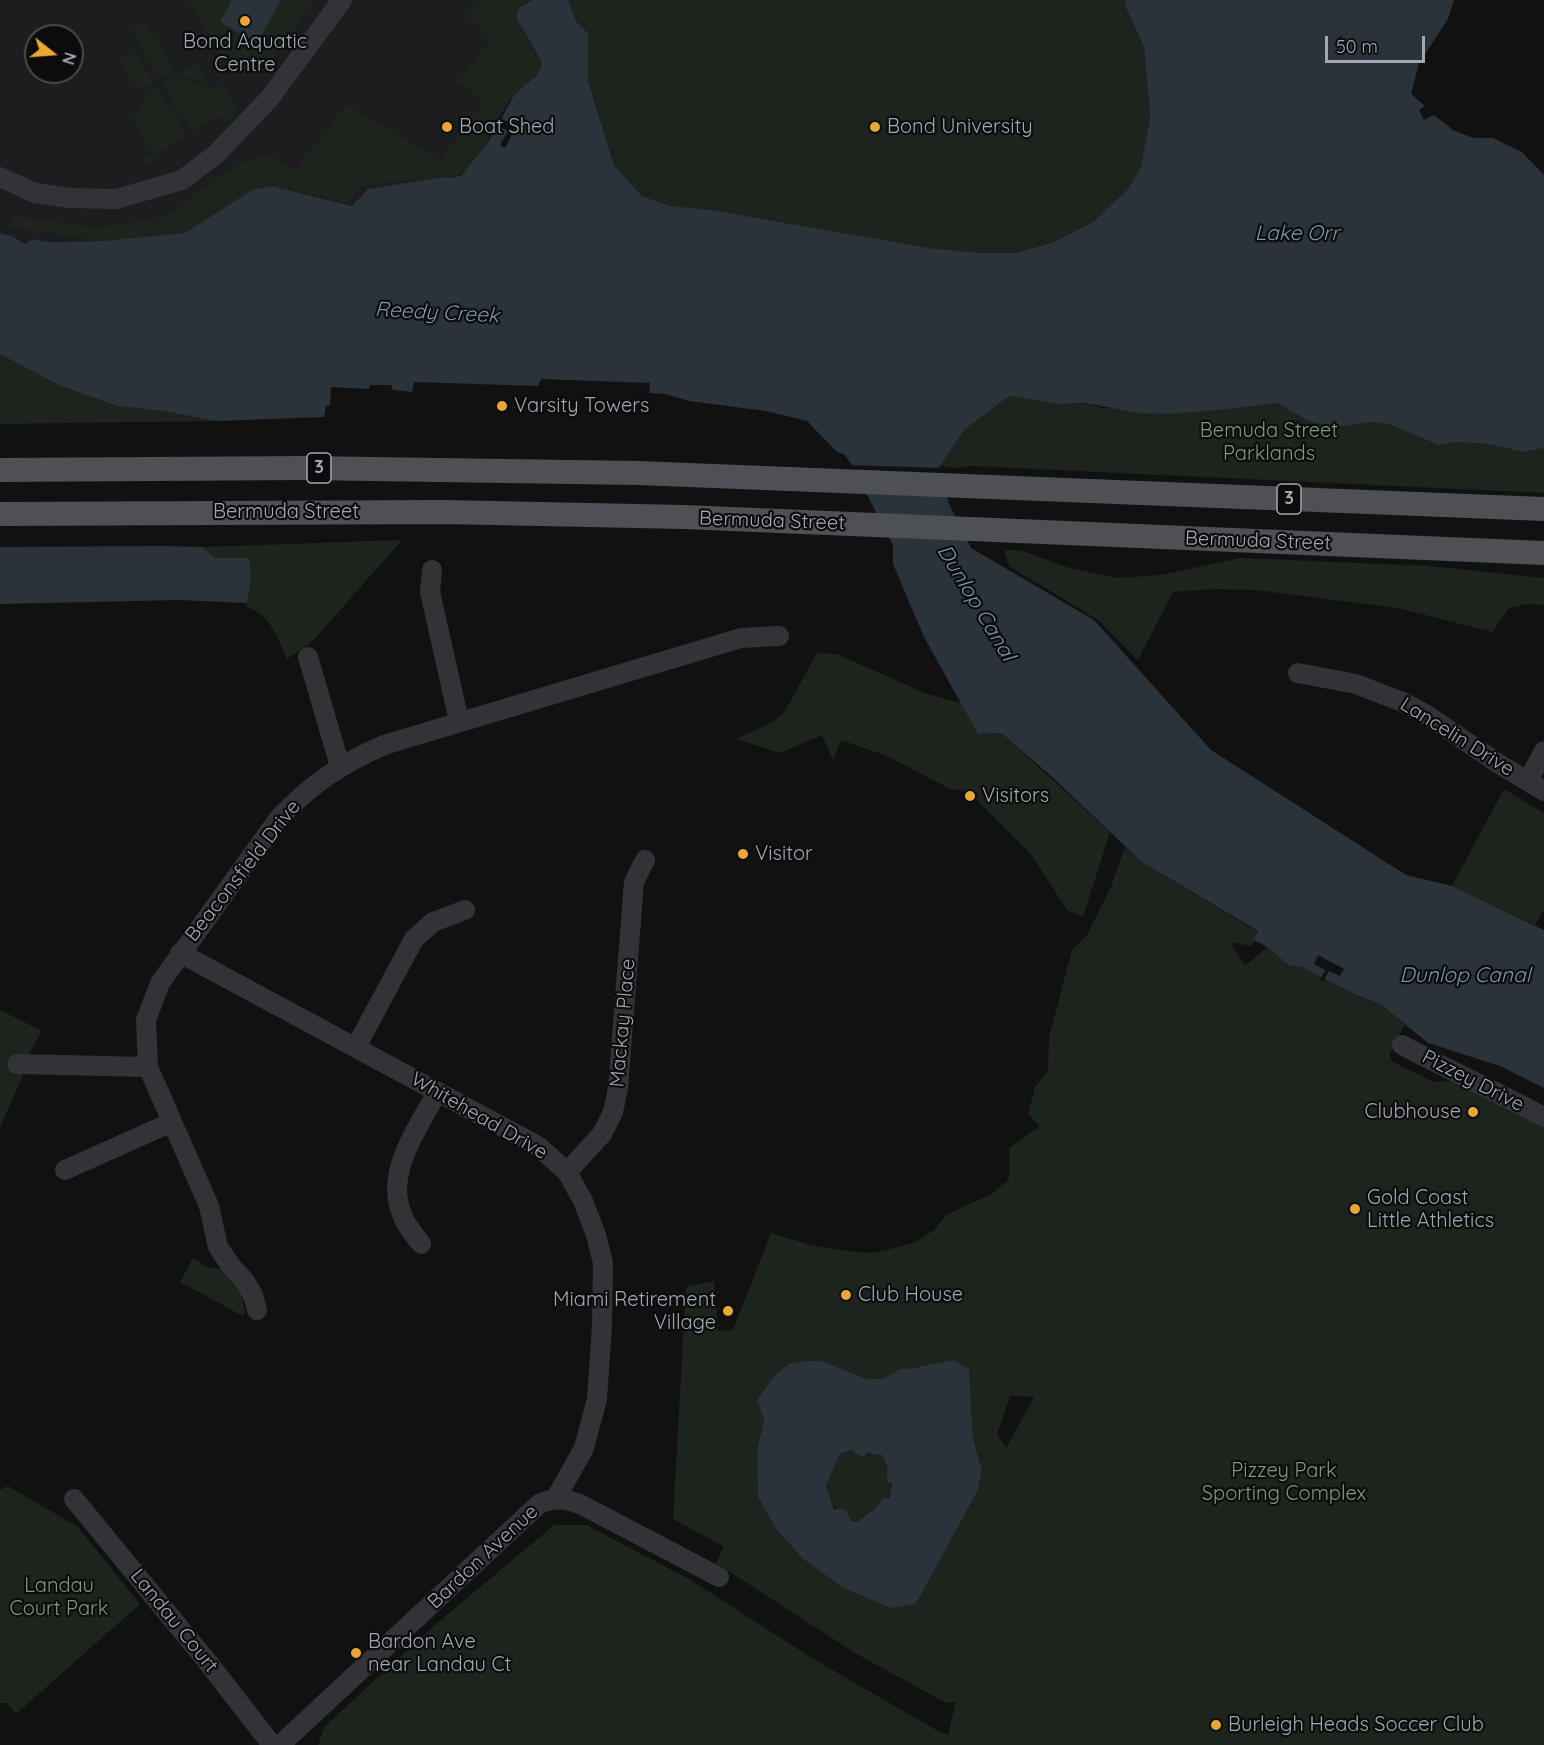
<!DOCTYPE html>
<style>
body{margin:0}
#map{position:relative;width:1544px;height:1745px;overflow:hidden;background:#111112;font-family:Quicksand,sans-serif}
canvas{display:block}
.north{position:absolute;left:24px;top:24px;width:60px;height:60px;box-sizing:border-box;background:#0c0c0d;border:2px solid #484a4f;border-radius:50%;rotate:107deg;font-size:16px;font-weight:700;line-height:24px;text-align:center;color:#a2a8b2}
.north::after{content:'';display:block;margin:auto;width:21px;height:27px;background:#eca72f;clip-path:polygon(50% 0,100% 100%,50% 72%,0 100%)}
.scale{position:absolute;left:1325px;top:36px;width:100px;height:27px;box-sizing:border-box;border:3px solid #a2a8b2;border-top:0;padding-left:8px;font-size:18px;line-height:21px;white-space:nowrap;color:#a2a8b2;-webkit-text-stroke:4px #0c0c0d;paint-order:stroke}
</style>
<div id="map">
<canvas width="1544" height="1745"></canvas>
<div class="north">N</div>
<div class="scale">50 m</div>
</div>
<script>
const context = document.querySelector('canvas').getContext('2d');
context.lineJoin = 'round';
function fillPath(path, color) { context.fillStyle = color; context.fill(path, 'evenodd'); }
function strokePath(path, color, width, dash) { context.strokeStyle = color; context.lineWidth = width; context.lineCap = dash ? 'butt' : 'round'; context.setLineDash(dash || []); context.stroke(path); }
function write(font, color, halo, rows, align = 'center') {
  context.font = font + ' Quicksand,sans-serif'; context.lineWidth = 4.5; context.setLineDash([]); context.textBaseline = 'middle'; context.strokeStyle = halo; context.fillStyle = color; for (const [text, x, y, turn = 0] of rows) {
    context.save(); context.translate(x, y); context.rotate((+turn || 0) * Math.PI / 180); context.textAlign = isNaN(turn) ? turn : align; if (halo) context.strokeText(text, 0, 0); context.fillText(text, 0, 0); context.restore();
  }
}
const built = new Path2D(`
 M0 0H533L530 3 487 144 462 175 352 206 272 186 185 233 101 241 50 242 33 239 25 244 12 236 0 233ZM36 36H72V72H36Z`);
const green = new Path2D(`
 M188 0H315L271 61 266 64 233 75Z
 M480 0H533L519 8 516 17 541 62C541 77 526 84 516 93 494 116 486 165 453 178L370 183 357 187 349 203 272 186 252 190 185 233 101 241 8 226 13 216 98 228 166 216 203 188 239 164 271 155 294 172 347 105 440 160 483 104 469 88 455 83 491 43 484 34 486 31 478 23H474L466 15Z
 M568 0H1125L1126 8 1144 47 1150 117 1141 166 1129 188 1093 222 1054 242 1016 253H980L929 248 712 210 671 206 642 196 614 165 588 81V33L576 21Z
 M145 22 174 69 160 78 132 30Z
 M134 52 153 82 139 91 120 60Z
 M196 63 209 84 185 76 181 73Z
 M176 76 208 88 225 86C232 99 244 112 226 122L222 117 216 118 192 132 163 84Z
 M157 88 186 136 154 156 150 166 147 167 143 160 153 154 132 117 139 113 146 95Z
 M0 354 59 384 117 406 163 411 216 421 0 424Z
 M1009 396 1058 404 1085 403 1102 408 1228 409 1277 403 1310 422 1337 427 1373 422 1391 425 1439 445 1456 442 1488 444 1523 452 1544 448V493L973 466 958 468 939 466 965 429Z
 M402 540 311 643 287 659C276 635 272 617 246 606L251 576 215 558 203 547Z
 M1004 549 1023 551 1069 568 1117 578 1161 575 1240 558 1430 566 1544 578V605L1526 604 1509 608 1492 632 1398 608 1256 590 1216 589 1173 592 1138 660 1098 620 1009 566Z
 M817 653 837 654 927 694 961 703 978 734 1001 733 1110 832 1083 917 1067 910 1030 853 968 791 950 789 887 756 841 740 833 761 822 735 780 753 737 739 774 721 785 711Z
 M1504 789 1544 813V909L1535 925 1452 886Z
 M1125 847 1142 862 1258 932 1252 946 1230 942 1245 966 1267 947 1290 966H1300L1354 994 1380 1004 1405 1025 1390 1053 1391 1061 1434 1082 1455 1081 1544 1126V1745H318L325 1726 364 1690 435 1625 554 1525H586L689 1579 812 1658 938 1731 948 1735 956 1702 946 1703 855 1653 716 1563 724 1547 673 1519 686 1287 714 1281 718 1331 733 1330 771 1233 814 1246 865 1253 879 1252 916 1242 934 1230 946 1215 993 1193 1009 1179V1148L1040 1126 1028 1114 1035 1087 1048 1071 1049 1037 1072 950 1087 935 1111 887ZM953 1360 969 1369 973 1438 982 1470 978 1490 916 1604 802 1558 776 1529 758 1497 757 1451 764 1419 822 1361 867 1379H884L900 1369 913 1368ZM1010 1396 1034 1397 1006 1448 997 1434Z
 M0 1010 42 1031 30 1052 24 1073 0 1127Z
 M193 1258 209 1268 225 1269 241 1289 245 1312 243 1316 180 1282Z
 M851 1450C856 1454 875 1456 881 1453 886 1461 886 1467 889 1476 898 1506 872 1504 858 1522 837 1519 832 1503 826 1486L840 1454Z
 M8 1486 78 1527 140 1604 16 1714 7 1703H0V1490Z`);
const water = new Path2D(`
 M232 0H281L257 43 220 22Z
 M533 0H568L576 21 588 33V81L614 165 642 196 671 206 712 210 929 248 980 253H1016L1054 242 1093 222 1129 188 1141 166 1150 117 1144 47 1126 8 1125 0H1454L1448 19 1419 63 1411 94 1425 106 1419 110 1424 120 1434 115 1453 130 1473 138H1493L1522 152 1544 175V448L1523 452 1488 444 1456 442 1439 445 1391 425 1373 422 1337 427 1310 422 1277 403 1228 409 1170 414 1139 413 1085 403 1058 404 1009 396 965 429 939 467 949 504 971 548 1094 620 1211 750 1406 875 1452 886 1544 930V1088L1500 1066 1428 1043 1380 1004 1354 994 1300 966H1290L1267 947 1254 940 1258 931 1142 862 1050 775 1001 733 978 734 924 637 893 564V545L851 464 845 455 836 451 807 421 766 411 689 401 665 394 649 393 650 383 541 379 538 386 414 382 412 392 393 390 391 385H370L369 389 331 387 330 405 326 406 324 417 216 421 163 411 117 406 59 385 0 354V233L12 236 25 244 33 239 50 242 101 241 185 233 252 190 272 186 352 206 368 189 438 178H453L462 175 487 144 514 95 536 76 541 67V61L516 17 519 8Z
 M163 546 203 547 215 558H249L251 576 247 603 178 600 0 604V547Z
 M953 1360 969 1369 973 1438 982 1470 978 1490 916 1604 891 1608 844 1588 802 1558 776 1529 758 1497 757 1451 764 1420 757 1400 775 1375 789 1364 805 1361H822L867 1379H883L900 1369 913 1368ZM851 1450 862 1457 868 1453 877 1455 881 1454C886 1461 890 1472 886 1481L892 1484 889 1498 882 1499C877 1511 866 1512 858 1522L851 1521 846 1510 834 1509 826 1486 840 1454Z`);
const pier = new Path2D(`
 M500 118 516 126 505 148 500 145 508 131 497 125Z
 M848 465 942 468 949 493 861 490Z
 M1318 955 1344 969 1340 976 1329 971 1323 982 1320 980 1325 970 1314 964Z`);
const minor = new Path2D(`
 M0 177 35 193 70 198 116 199 182 180 215 155 269 99 342 0
 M432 570 430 592 459 721
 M308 657 340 766
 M1298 673 1356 684 1405 703 1427 715 1499 764 1544 791
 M1528 781 1544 751
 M180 953 538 1146 567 1172 583 1201 596 1235 603 1263 602 1325 597 1399 584 1448 556 1498
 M1402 1045C1449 1070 1497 1092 1544 1117
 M356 1047 414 939 433 922 465 910
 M17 1064 148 1067
 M65 1170 172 1122
 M567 1172 602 1134 613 1112 618 1088 634 882 645 860
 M421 1244C416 1237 409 1229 405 1221 381 1176 417 1131 437 1092
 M257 1310 253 1295 244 1280 231 1266 218 1247 209 1206 148 1067 146 1020 160 983 279 818C313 783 339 765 384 745L741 638 779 636
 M74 1499 206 1660 272 1745
 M280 1745 539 1504C554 1497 565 1499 580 1504L719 1577`);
const major = new Path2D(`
 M0 470 305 468 638 473 1544 509
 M0 514 444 512 684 517 1544 553`);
const markers = [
 [245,21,6,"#eca72f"],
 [447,127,6,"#eca72f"],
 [875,127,6,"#eca72f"],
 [502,406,6,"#eca72f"],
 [970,796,6,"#eca72f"],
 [743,854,6,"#eca72f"],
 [1473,1112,6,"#eca72f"],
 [1355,1209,6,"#eca72f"],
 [846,1295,6,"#eca72f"],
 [728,1311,6,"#eca72f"],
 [356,1653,6,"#eca72f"],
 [1216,1725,6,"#eca72f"]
];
const shields = [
 [319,468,24],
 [1289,499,24]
];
const shieldNames = [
 ["3",319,468],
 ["3",1289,499]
];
const poiNames = [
 ["Bond Aquatic",245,42,"center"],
 ["Centre",245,65,"center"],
 ["Boat Shed",459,127],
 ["Bond University",887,127],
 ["Varsity Towers",514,406],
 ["Visitors",982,796],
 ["Visitor",755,854],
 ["Clubhouse",1461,1112,"right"],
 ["Gold Coast",1367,1198],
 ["Little Athletics",1367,1221],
 ["Club House",858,1295],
 ["Miami Retirement",716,1300,"right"],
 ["Village",716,1323,"right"],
 ["Bardon Ave",368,1642],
 ["near Landau Ct",368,1665],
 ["Burleigh Heads Soccer Club",1228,1725]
];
const parkNames = [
 ["Bemuda Street",1269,431],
 ["Parklands",1269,454],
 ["Pizzey Park",1284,1471],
 ["Sporting Complex",1284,1494],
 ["Landau",59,1586],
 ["Court Park",59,1609]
];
const streetNames = [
 ["Bermuda Street",286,512],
 ["Bermuda Street",772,521,2],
 ["Bermuda Street",1258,541,2],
 ["Lancelin Drive",1457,737,32],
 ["Beaconsfield Drive",243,871,-52],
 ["Mackay Place",623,1023,-85],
 ["Pizzey Drive",1473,1081,27],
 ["Whitehead Drive",479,1116,30],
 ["Bardon Avenue",483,1557,-43],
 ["Landau Court",174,1621,51]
];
const waterNames = [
 ["Lake Orr",1297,234],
 ["Reedy Creek",437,313,3],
 ["Dunlop Canal",976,603,59],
 ["Dunlop Canal",1465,976]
];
fillPath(built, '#1d1d1f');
fillPath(green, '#1d241e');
fillPath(water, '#2b333a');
fillPath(pier, '#111112');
strokePath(minor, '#323337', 20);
strokePath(major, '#4e5056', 24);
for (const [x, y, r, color] of markers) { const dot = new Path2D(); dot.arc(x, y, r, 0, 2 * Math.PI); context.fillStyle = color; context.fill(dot); strokePath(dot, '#0c0c0d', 2); }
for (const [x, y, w] of shields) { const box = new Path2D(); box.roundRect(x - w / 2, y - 15, w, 30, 4.5); context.fillStyle = '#0c0c0d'; context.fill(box); strokePath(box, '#a2a8b2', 1.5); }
write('bold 18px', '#a2a8b2', null, shieldNames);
write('20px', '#a2a8b2', '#0c0c0d', poiNames, 'left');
write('20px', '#799d7b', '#0c0c0d', parkNames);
write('20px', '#a2a8b2', '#0c0c0d', streetNames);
write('italic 21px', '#7996ad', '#0c0c0d', waterNames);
</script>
